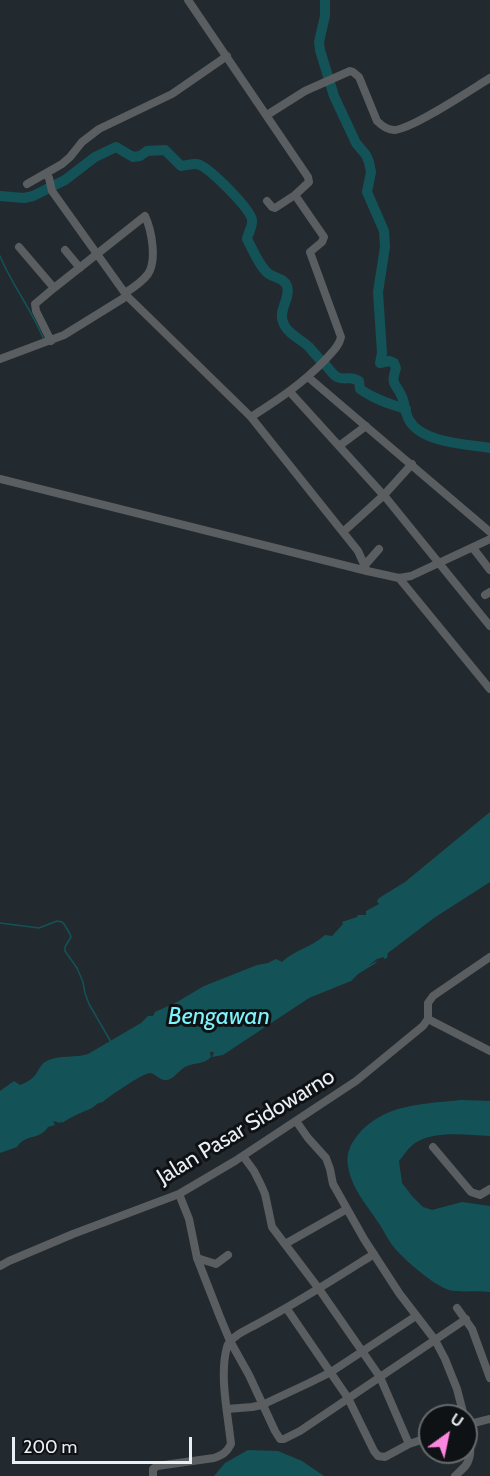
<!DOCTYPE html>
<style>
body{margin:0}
#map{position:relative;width:490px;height:1476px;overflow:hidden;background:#222a2f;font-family:Cabin,sans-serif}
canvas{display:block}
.north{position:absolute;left:418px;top:1404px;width:60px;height:60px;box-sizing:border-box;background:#0f1214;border:2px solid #676a6d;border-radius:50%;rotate:33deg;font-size:16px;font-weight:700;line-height:24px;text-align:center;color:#eaeff3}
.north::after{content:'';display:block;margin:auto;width:21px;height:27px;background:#fd86e1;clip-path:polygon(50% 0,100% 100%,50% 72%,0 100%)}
.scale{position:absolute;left:12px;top:1437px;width:180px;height:27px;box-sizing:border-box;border:3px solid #eaeff3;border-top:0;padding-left:8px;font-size:18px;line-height:21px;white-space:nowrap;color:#eaeff3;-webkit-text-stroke:4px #0f1214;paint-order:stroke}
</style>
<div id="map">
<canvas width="490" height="1476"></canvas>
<div class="north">U</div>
<div class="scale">200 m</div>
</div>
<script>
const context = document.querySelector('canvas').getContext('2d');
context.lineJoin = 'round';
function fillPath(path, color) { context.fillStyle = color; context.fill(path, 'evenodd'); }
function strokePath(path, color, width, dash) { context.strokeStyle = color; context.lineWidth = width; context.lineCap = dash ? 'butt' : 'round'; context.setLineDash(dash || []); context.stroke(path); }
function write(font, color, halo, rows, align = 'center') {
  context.font = font + ' Cabin,sans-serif'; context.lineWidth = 6; context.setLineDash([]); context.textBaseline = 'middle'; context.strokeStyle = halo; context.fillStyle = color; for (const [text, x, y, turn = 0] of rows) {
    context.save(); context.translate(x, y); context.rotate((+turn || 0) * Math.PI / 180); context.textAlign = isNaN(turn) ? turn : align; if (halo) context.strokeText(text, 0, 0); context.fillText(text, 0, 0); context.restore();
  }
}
const water = new Path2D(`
 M490 812V882L434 918 388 953 387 958 384 959V957L377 959 368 966 377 961 376 963 358 974 351 981 309 998 223 1055 212 1057 214 1053 213 1052H210L211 1057C204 1065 194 1062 185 1067 179 1070 174 1079 167 1080 159 1081 157 1074 150 1073 143 1073 108 1097 103 1102 96 1103 96 1106 90 1109 80 1113 71 1117 62 1123L61 1121 60 1123 53 1121 55 1125 48 1127C39 1141 26 1133 17 1147L0 1153V1091L14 1081 20 1085C25 1083 33 1079 36 1074 40 1068 41 1063 49 1060 61 1055 75 1058 88 1054L141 1023 148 1016H153L155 1012 177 1002 204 986 257 965 268 963 276 959 282 962C296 949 312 947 325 935L332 936 343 924 342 922 357 917 358 915H366V911L379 904 377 901 379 898 405 882Z
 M461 1100 490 1101V1136C468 1135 434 1130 415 1143 409 1147 404 1155 399 1161L402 1183 412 1196 423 1207 432 1210 462 1202 490 1206V1292C477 1290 462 1293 449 1290 433 1285 402 1258 392 1245 387 1238 383 1229 378 1222 366 1204 351 1187 348 1166 346 1154 350 1145 357 1136 382 1104 423 1104 461 1100Z
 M248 1450 278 1451 302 1461 324 1476H214L225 1463Z`);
const stream = new Path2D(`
 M0 256C12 285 32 310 44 340
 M0 923 39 928 57 921 62 922 64 924 70 934 71 937 65 947V951L77 968 83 982 85 993 89 1004 111 1042`);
const river = new Path2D(`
 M325 0V16L319 42 320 50 334 96 356 143 366 155 369 162 371 172 367 192 384 231 385 247 378 292 382 353 380 363 389 361 394 363 396 368C390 387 396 382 402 397 405 404 405 413 409 420 422 443 466 444 490 448
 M0 196 24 198 33 196 65 180 95 157 116 147 133 157 140 156 147 151 165 150 181 166C187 166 194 162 200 165 211 170 250 208 252 220 253 226 248 233 247 239 252 248 260 268 269 274 275 278 284 278 287 286 291 298 278 310 283 322 287 334 301 339 309 347 314 353 319 359 325 364 328 368 333 375 337 377 346 381 349 375 359 381L360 389C374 399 389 404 406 409`);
const minor = new Path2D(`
 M188 0 308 177 309 182 295 195 324 237 322 242 310 252 311 255 341 337C339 347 331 353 325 360 302 384 279 399 251 417
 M267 115 305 91 350 71 353 72 359 77 377 121C381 125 387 130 394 130 411 130 472 89 490 78
 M46 174 49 178 52 191 127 296 251 417 358 551 367 571
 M27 184 62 164 70 157 82 142 99 129 172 94 227 56
 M267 201 272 207 275 208 295 195
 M19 247 54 288
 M65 250 80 268
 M51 341 36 311 35 304 54 288 145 216C152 231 157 261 148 274 142 282 133 288 125 293
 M0 359 64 335 127 296
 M308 377 490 532
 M290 392 387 499 490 626
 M339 446 366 426
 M0 479 367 571 399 578 411 576 490 539
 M343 532 384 495 412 464
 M473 548 490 570
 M365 565 379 549
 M399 578 490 689
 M485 595 490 592
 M428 1019V1003L433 996 490 957
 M428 1019 490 1051
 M296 1121 308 1138 326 1158 330 1169 333 1184 364 1239 399 1293 435 1340 445 1359 457 1389 464 1416
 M433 1147 471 1192 480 1195 490 1189
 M243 1156 254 1171 261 1185 265 1194 272 1227 319 1289 380 1377 409 1444
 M179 1194 189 1219 197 1258 220 1317 230 1341 249 1375 275 1431 280 1439H284L300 1431 466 1319
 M285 1244 347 1209
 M197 1258 216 1264 228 1255
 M0 1266 9 1261 73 1234 179 1194 235 1161 356 1081 423 1026 428 1019
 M457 1308 472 1329 490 1378
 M287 1309 348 1398 374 1451 378 1456 385 1457 409 1444 430 1437
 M227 1409 252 1407 262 1405 309 1383 331 1372 416 1316
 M466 1425 490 1419
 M153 1476V1469L157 1466 214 1458C223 1455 227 1452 231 1444 228 1415 219 1375 227 1347 230 1336 249 1329 259 1323 299 1302 336 1278 374 1254
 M455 1476C458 1473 463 1469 466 1465 474 1454 469 1436 466 1424`);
const streetNames = [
 ["Jalan Pasar Sidowarno",246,1127,-31]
];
const waterNames = [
 ["Bengawan",219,1017]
];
fillPath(water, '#135357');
strokePath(stream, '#135357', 1.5);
strokePath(river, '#135357', 10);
strokePath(minor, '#5a5e60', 8);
write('22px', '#eaeff3', '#0f1214', streetNames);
write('italic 24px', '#7df3fa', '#0f1214', waterNames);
</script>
